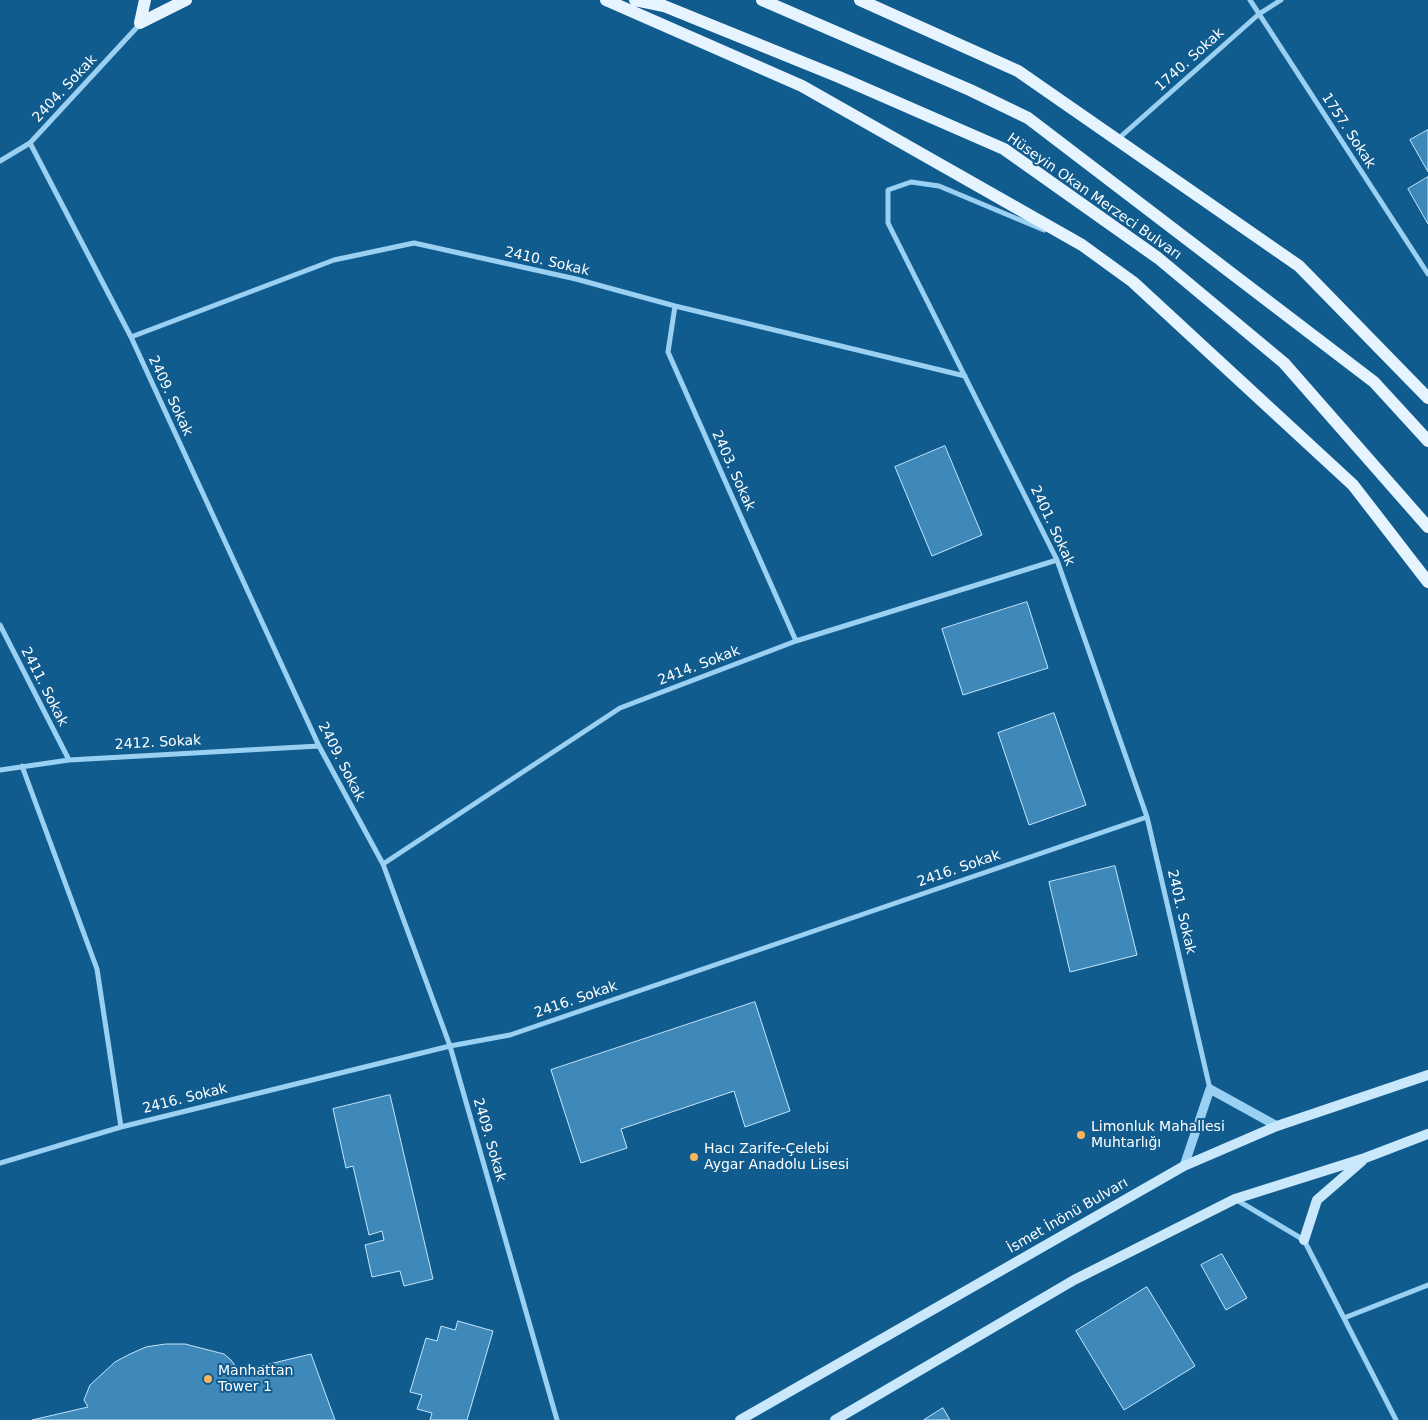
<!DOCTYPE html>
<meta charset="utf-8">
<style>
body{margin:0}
canvas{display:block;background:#115c8f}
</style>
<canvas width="1428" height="1420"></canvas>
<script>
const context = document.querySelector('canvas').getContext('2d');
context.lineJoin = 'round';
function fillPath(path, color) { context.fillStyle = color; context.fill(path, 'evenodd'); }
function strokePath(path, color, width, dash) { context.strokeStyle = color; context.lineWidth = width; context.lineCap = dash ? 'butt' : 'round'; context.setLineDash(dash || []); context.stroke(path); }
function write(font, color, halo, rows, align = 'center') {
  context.font = font + ' "DejaVu Sans",sans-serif'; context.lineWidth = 4; context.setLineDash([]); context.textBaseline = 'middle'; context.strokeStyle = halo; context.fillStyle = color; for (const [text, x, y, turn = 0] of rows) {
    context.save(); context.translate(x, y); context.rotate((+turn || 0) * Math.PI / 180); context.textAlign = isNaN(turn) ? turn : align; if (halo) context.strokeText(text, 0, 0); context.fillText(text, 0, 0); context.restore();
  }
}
const building = new Path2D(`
 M1428 130V172L1410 140Z
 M1428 177V224L1408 189Z
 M945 446 982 535 932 556 895 467Z
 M1027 602 1048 668 963 695 942 629Z
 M1054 713 1086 805 1029 825 998 733Z
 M1115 866 1137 955 1070 972 1049 882Z
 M755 1002 790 1111 745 1127 734 1091 621 1129 627 1148 581 1163 551 1070Z
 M390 1095 433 1279 404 1286 400 1271 372 1277 365 1245 384 1240 382 1231 369 1235 353 1166 346 1168 333 1109Z
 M1222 1254 1247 1298 1226 1310 1201 1265Z
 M1147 1287 1195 1366 1124 1410 1076 1331Z
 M458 1321 493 1331 467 1420H430L432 1413 417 1409 422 1395 410 1392 426 1338 437 1341 441 1326 455 1330Z
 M166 1344H185L224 1354 231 1360 236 1367V1372L311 1354 335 1420H32L88 1407 84 1400 90 1385 115 1362 130 1354 146 1347Z
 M943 1408 950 1420H924Z`);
const minor = new Path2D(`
 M1250 0 1428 274
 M1118 139 1259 14 1281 0
 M30 143 131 337 319 746 383 864 450 1046 557 1420
 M0 161 30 143 140 24
 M1044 230 939 186 911 182 888 190V223L1057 560 1147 817 1210 1089
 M675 306 668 352 796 641
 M131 337 334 260 414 243 576 279 675 306 965 376
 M0 625 69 760
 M22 766 97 969 121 1127
 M0 770 69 760 319 746
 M383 864 620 708 796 641 1057 560
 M0 1163 121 1127 450 1046 510 1035 1147 817
 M1235 1199 1304 1240 1396 1420
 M1344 1318 1428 1285`);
const tertiary = new Path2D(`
 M1184 1166 1210 1089 1277 1126`);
const secondary = new Path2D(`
 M1304 1240 1317 1200 1362 1161
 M740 1420 1184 1166 1277 1126 1428 1075
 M835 1420 1074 1280 1235 1199 1365 1158 1428 1134`);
const primary = new Path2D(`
 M606 0 802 86 1082 245 1133 282 1353 485 1428 582
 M635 0 664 6 839 77 1004 149 1158 258 1284 363 1428 527
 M762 0 970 90 1028 118 1374 382 1428 441
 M860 0 1018 71 1299 266 1428 398
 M140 23 186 0
 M140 23 145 0`);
const markers = [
 [1081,1135,5,"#ffb55c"],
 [694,1157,5,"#ffb55c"],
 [208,1379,5,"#ffb55c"]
];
const streetNames = [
 ["1740. Sokak",1190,60,-42],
 ["2404. Sokak",65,89,-47],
 ["1757. Sokak",1348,131,57],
 ["Hüseyin Okan Merzeci Bulvarı",1094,197,35],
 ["2410. Sokak",547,262,13],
 ["2409. Sokak",170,396,65],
 ["2403. Sokak",733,471,66],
 ["2401. Sokak",1052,526,65],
 ["2414. Sokak",699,666,-21],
 ["2411. Sokak",44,687,63],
 ["2412. Sokak",158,743,-3],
 ["2409. Sokak",341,762,63],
 ["2416. Sokak",959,869,-19],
 ["2401. Sokak",1181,912,77],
 ["2416. Sokak",576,1000,-19],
 ["2416. Sokak",185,1099,-14],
 ["2409. Sokak",489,1140,74],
 ["İsmet İnönü Bulvarı",1068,1216,-30]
];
const poiNames = [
 ["Limonluk Mahallesi",1091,1127],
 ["Muhtarlığı",1091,1143],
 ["Hacı Zarife-Çelebi",704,1149],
 ["Aygar Anadolu Lisesi",704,1165],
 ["Manhattan",218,1371],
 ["Tower 1",218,1387]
];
fillPath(building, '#3e89b9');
strokePath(building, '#c2e6fd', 1);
strokePath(minor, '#9ad0f2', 5);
strokePath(tertiary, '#9ad0f2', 9);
strokePath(secondary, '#c9e8fc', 10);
strokePath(primary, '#e6f4ff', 12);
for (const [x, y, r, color] of markers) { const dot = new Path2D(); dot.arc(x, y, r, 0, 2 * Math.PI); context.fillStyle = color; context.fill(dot); strokePath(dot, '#115c8f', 2); }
write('14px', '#fff', '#115c8f', streetNames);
write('14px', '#fff', '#115c8f', poiNames, 'left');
</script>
